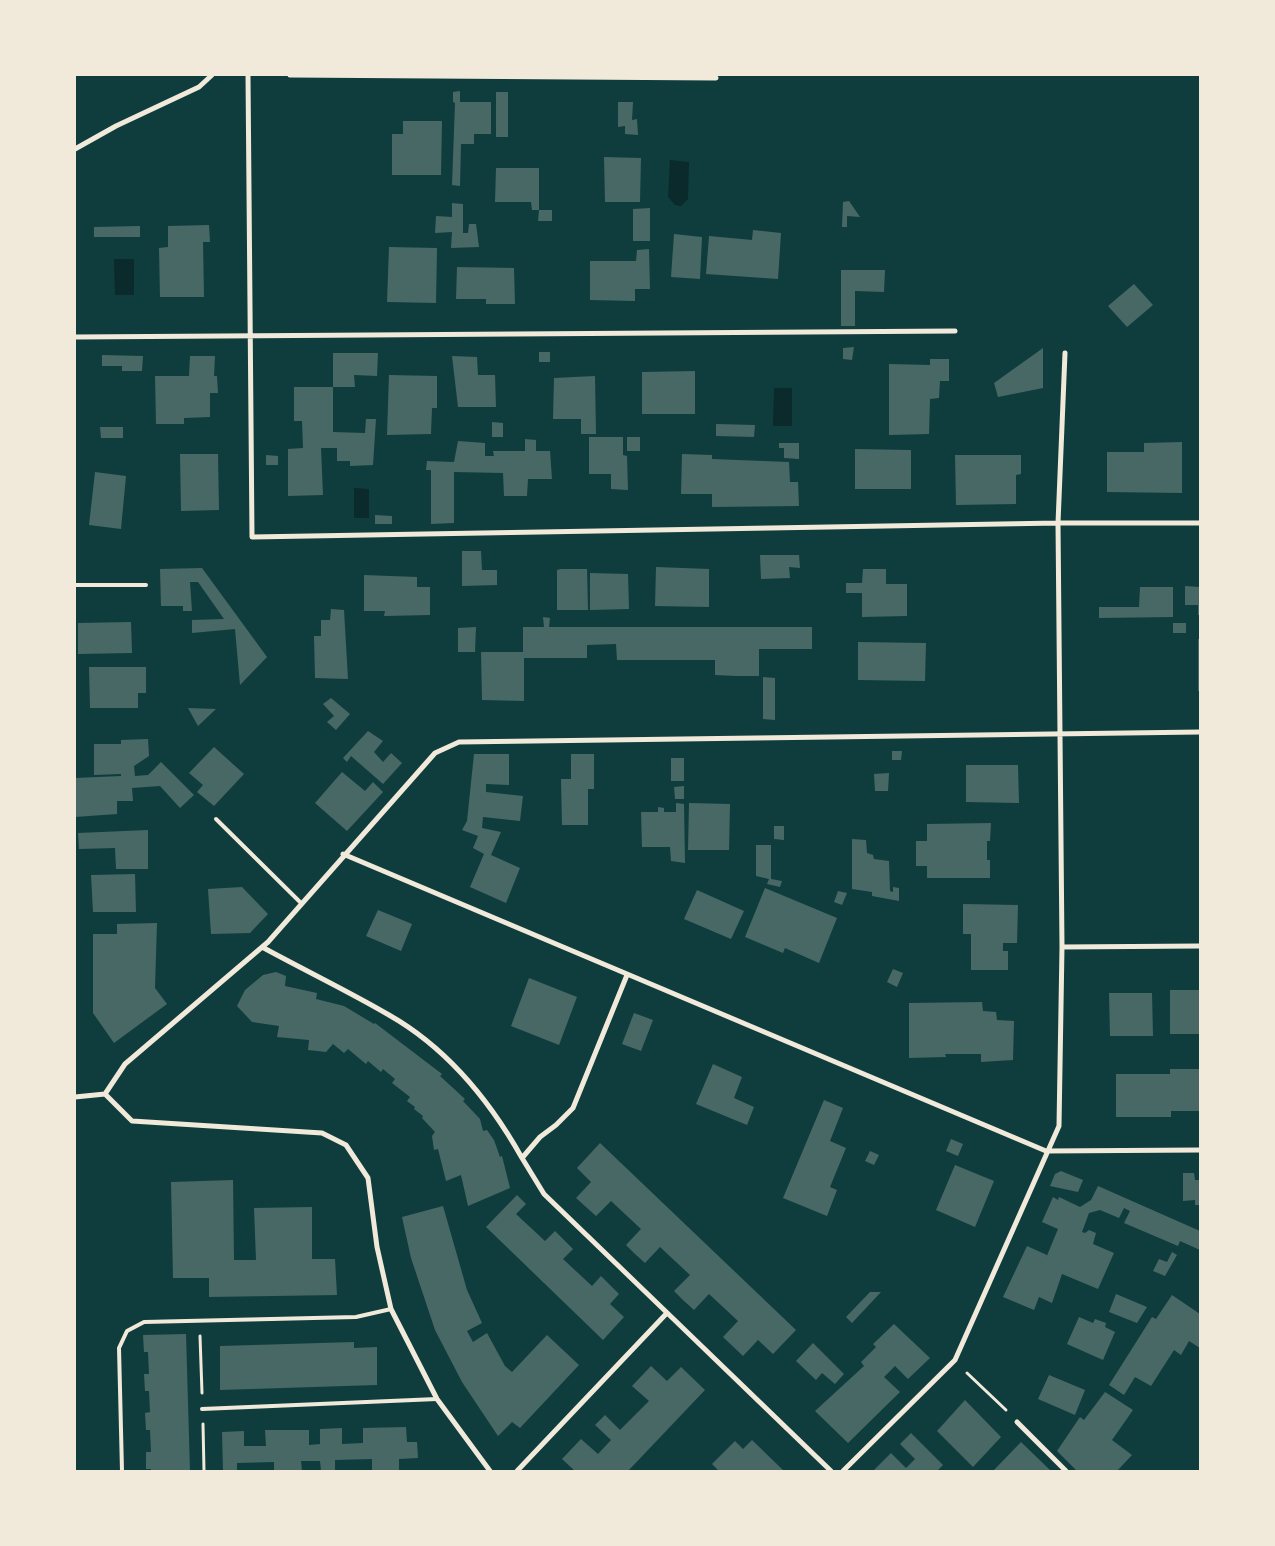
<!DOCTYPE html>
<style>
body{margin:0}
#map{position:relative;width:1275px;height:1546px;overflow:hidden;background:#0f3d3e;font-family:Rubik,sans-serif}
canvas{display:block}
.frame{position:absolute;inset:0;border:76px solid #f1e9da;pointer-events:none}
</style>
<div id="map">
<canvas width="1275" height="1546"></canvas>
<div class="frame"></div>
</div>
<script>
const context = document.querySelector('canvas').getContext('2d');
context.lineJoin = 'round';
function fillPath(path, color) { context.fillStyle = color; context.fill(path, 'evenodd'); }
function strokePath(path, color, width, dash) { context.strokeStyle = color; context.lineWidth = width; context.lineCap = dash ? 'butt' : 'round'; context.setLineDash(dash || []); context.stroke(path); }
const water = new Path2D(`
 M670 160 689 162 688 199 681 206 675 205 668 197Z
 M114 259H134V295H115Z
 M774 388H792V426H773Z
 M354 488 369 489V518H354Z`);
const building = new Path2D(`
 M460 91V102H491V134H474V144H461L460 186 452 185 455 103 453 102V92Z
 M496 92H508V137H496Z
 M618 102H633L632 120 637 119 638 135 625 134V126L618 127Z
 M403 121H442L441 175H392V134H403Z
 M604 157 641 158 640 202H605Z
 M496 168H539V210H532L531 202H495Z
 M849 201 860 217 847 216V227H842L843 202Z
 M452 203 463 204V233H468L469 224H476L479 247 451 248 452 232 435 233 436 216 452 217Z
 M650 208V241H633V209Z
 M539 210H552V221H538Z
 M209 225 210 242H203L204 297H160L159 248 168 247V226Z
 M140 226V237H94V227Z
 M753 230 781 233 778 279 706 274 709 236 752 240Z
 M674 234 702 237 700 279 671 277Z
 M389 247 437 248 436 303 387 302Z
 M649 249 650 289H635V301L590 300V261H636L637 250Z
 M457 267 514 268 515 304H486V299H456Z
 M841 270H885L884 292 855 291V326H841Z
 M1134 284 1153 305 1127 327 1108 306Z
 M854 347 852 360 843 359V348Z
 M1043 348V388L998 397 994 383Z
 M539 352H550V362H539Z
 M333 353H378L377 376 354 375 355 387H333Z
 M102 355 143 356 142 371H122V366H102Z
 M190 356H215L214 376H217L218 393H210V417L184 418V424H156L155 376H189Z
 M452 356 477 357 478 375H495L496 407H458Z
 M930 359H949V381H940L939 398 930 399 929 434 889 435V364L930 365Z
 M695 371V414H642V372Z
 M389 375 437 376V408H432L431 434 387 435Z
 M595 376 596 434H581V419H553L554 378Z
 M294 387H333V432L365 433 366 419H376L373 465 350 466V461H337V448H321L323 495 288 496V449L303 448 302 421H294Z
 M492 422 503 423V437H492Z
 M716 424 755 425 754 437 716 436Z
 M100 427H123V438H101Z
 M589 437H623V455L627 456 628 490 611 489V474H589Z
 M627 437H640V451H627Z
 M525 439 536 440V451H550L552 479H528L527 496H504L503 473 454 472V523L431 524V470H426L427 461 454 462 458 441 485 443V456H494L493 451H525Z
 M1182 442V493L1107 492V452H1144V443Z
 M779 443H799V459L784 458V448H779Z
 M855 449 911 450V489H855Z
 M180 454H218L219 510 181 511Z
 M682 454 712 455V459L789 462 790 482H798L799 506 712 507V494H681Z
 M266 455 278 456V465H266Z
 M955 455H1021V474L1016 475V504L956 505Z
 M95 472 126 476 121 529 89 525Z
 M375 515 392 516V524H375Z
 M462 551H481L482 570H497V585L462 586Z
 M760 555H799L800 568 789 567 790 578 761 579Z
 M656 567 709 569V607L655 606Z
 M202 568 267 657 240 685 235 629 192 633V620L224 619 198 582H190L192 611H183V606H161L160 569Z
 M561 569H587L588 610H557V570Z
 M863 569H886V584H907V616L862 617V593H846V583H862Z
 M590 573 628 574 629 609 590 610Z
 M364 575 417 577V587H430V615L384 616 385 611H364Z
 M1185 586 1200 587V615H1198V605H1185Z
 M1140 587H1173V617L1099 618V607H1139Z
 M331 609 344 610 348 679 315 678 314 636H321V620H330Z
 M543 617 550 618 549 627H812V649H759V676H736L715 675V660H617L616 644 587 645V658H524V701L482 700 481 652H523V627H544Z
 M131 622 132 653 78 654V623Z
 M1173 623H1186V633H1173Z
 M476 627 475 652H458V628Z
 M1198 639H1200V691H1198Z
 M858 642 926 643 925 681 858 680Z
 M89 667H146V693H138V708H90Z
 M763 677 775 678V720L763 719Z
 M331 698 350 714 336 730 327 722 334 716 323 704Z
 M188 708 216 709 198 726Z
 M368 731 383 741 374 752 383 762 391 753 402 763 383 784 351 756 347 762 343 758Z
 M148 739 149 756 134 766 135 776 148 775 161 762 194 795 180 808 160 786 132 788 133 801H117V814L75 817V778L121 776V774L94 775V744H121V740Z
 M214 747 244 774 214 806 197 792 203 785 189 773Z
 M892 751H902L901 760H892Z
 M474 754H509V785L486 784V792L523 796 520 821 483 817 482 828 501 832 491 855 520 868 506 903 470 887 484 854 473 848 478 836 462 830 467 821Z
 M571 754H594V789H588V825H562L561 779H571Z
 M671 758H684V781H671Z
 M966 765H1018L1019 803 966 802Z
 M342 772 365 791 373 782 383 792 347 831 315 803Z
 M889 773 888 791H875L874 774Z
 M684 786V799H675L674 787Z
 M676 803 684 804 685 863 671 861 670 847H642L641 812H658V807L664 808V812H676Z
 M689 803 730 804 729 850H688Z
 M991 823 990 841H987V860H990V878H927V866H916V841H927V824Z
 M774 826H784V840L774 839Z
 M148 830V869H116L115 848 79 849 78 833Z
 M852 839 866 840 867 853 873 855 874 859 889 861 890 891 893 892V887L899 888V901L872 896V892L852 889Z
 M756 845H771V879L782 881 780 887 767 884 769 879 756 876Z
 M135 874 136 912H93L91 875Z
 M242 887 268 914 250 933 211 934 208 889Z
 M765 888 837 918 819 963 785 948 783 953 745 937Z
 M697 890 744 911 731 939 684 919Z
 M838 891 847 893 842 905 834 902Z
 M963 904 1018 905 1017 943H1003V951H1008V970H971V934H963Z
 M378 910 412 924 401 951 366 936Z
 M157 923 155 988 167 1004 114 1043 93 1013V934H117V924Z
 M893 969 903 973 897 987 887 982Z
 M276 972 286 976 285 986 317 993 316 999 344 1006 374 1024 375 1023 442 1074 440 1076 465 1099 463 1101 480 1119 483 1131 487 1130 494 1140 500 1157 502 1156 510 1188 468 1206 461 1175 446 1181 438 1149 434 1150 432 1136 435 1132 422 1118 423 1116 414 1109 415 1107 407 1101 410 1097 392 1083 395 1079 383 1069 381 1072 368 1061 366 1064 348 1049 344 1053 333 1044 326 1052 308 1050 309 1040 277 1037 279 1026 252 1022 237 1006 245 990 263 975Z
 M529 978 577 997 559 1045 511 1026Z
 M1170 990H1200V1034H1170Z
 M1109 993H1152L1153 1036H1110Z
 M982 1002 983 1011 996 1012 997 1020 1014 1021 1013 1060 981 1062V1054H945L946 1057 909 1058V1003Z
 M634 1013 653 1020 641 1051 622 1044Z
 M713 1064 742 1077 734 1098 754 1107 747 1125 696 1104Z
 M1170 1069H1200V1111H1171V1117H1116V1074H1170Z
 M824 1100 843 1108 830 1141 846 1148 830 1187 837 1190 827 1216 783 1198Z
 M951 1139 963 1144 958 1156 946 1151Z
 M600 1143 796 1330 773 1354 758 1340 743 1356 723 1337 738 1321 709 1294 694 1310 684 1301 674 1291 690 1275 660 1247 645 1263 635 1254 626 1245 641 1229 611 1201 596 1216 576 1198 591 1182 577 1168Z
 M870 1151 879 1155 874 1165 865 1161Z
 M955 1165 994 1181 975 1227 936 1210Z
 M1061 1171 1083 1180 1078 1192 1050 1186 1055 1174Z
 M1183 1173H1194L1195 1180H1200V1205H1195V1200L1183 1201Z
 M233 1180 234 1260H256L254 1208 312 1207V1259H335L337 1295 209 1297V1278H173L171 1182Z
 M1098 1186 1200 1231V1250L1180 1241 1178 1246 1124 1223 1130 1211 1124 1208 1119 1218 1100 1210 1089 1213 1082 1232 1085 1233 1089 1230 1096 1233 1093 1244 1114 1253 1098 1289 1062 1274 1052 1303 1039 1297 1034 1310 1003 1297 1027 1246 1047 1255 1046 1258 1058 1229 1042 1222 1053 1197 1058 1200 1059 1197 1080 1207 1091 1200Z
 M517 1195 526 1204 516 1214 545 1241 555 1231 573 1249 563 1259 592 1286 601 1276 619 1294 610 1304 624 1317 603 1340 486 1227Z
 M443 1206 467 1290 482 1323 467 1331 473 1342 487 1333 505 1366 512 1372 547 1335 579 1365 520 1428 512 1422 498 1436 462 1382 435 1330 411 1258 402 1217Z
 M1172 1252 1177 1255 1165 1276 1153 1271 1159 1259 1167 1262Z
 M870 1292H881L852 1323 846 1317Z
 M1116 1294 1147 1307 1137 1323 1109 1312Z
 M1172 1295 1200 1314V1348L1189 1341 1181 1355 1174 1350 1151 1386 1135 1377 1124 1395 1109 1385 1152 1317 1156 1319Z
 M1079 1317 1093 1323 1095 1319 1106 1323 1105 1327 1115 1332 1103 1360 1067 1344Z
 M894 1324 930 1358 908 1379 895 1366 884 1377 900 1392 848 1443 815 1411 864 1366 861 1362 876 1347 873 1344Z
 M186 1334 190 1471H151V1469H146V1452H151L150 1430H146L145 1413 150 1412 149 1391H145L144 1374H149L148 1352H144L143 1335Z
 M354 1342V1348L377 1347V1385L220 1390V1346Z
 M813 1343 844 1374 835 1384 822 1373 816 1380 796 1361Z
 M651 1366 667 1381 681 1367 705 1390 628 1471H575L562 1459 581 1439 598 1454 611 1440 595 1425 605 1415 620 1430 649 1401 632 1386Z
 M1049 1375 1085 1390 1075 1415 1038 1399Z
 M1105 1392 1133 1410 1112 1440 1132 1455 1117 1471H1077L1057 1451 1080 1417 1084 1420Z
 M965 1400 1001 1437 973 1467 937 1431Z
 M406 1427 407 1442H417L418 1458 399 1459V1471H372V1459L335 1460V1471H321L320 1461H301L302 1471H274V1462L237 1463V1471H223L222 1432 244 1431V1446H266L265 1430H309V1445L320 1444V1429L342 1428V1444L363 1443V1428Z
 M911 1433 943 1465 937 1471H873L891 1453 906 1468 915 1459 900 1444Z
 M752 1440 784 1471H719L712 1464 735 1441 743 1449Z
 M1021 1442 1051 1471H993Z`);
const path = new Path2D(`
 M200 1336 202 1393
 M967 1373 1006 1410
 M203 1424 204 1471`);
const service = new Path2D(`
 M75 585H146
 M216 819 301 903
 M202 1409 437 1399
 M122 1471 119 1348 127 1331 144 1322 356 1317 391 1309`);
const minor = new Path2D(`
 M248 75 252 537 1058 523H1200
 M290 75 716 78
 M75 149 116 126 199 87 212 75
 M75 337 955 331
 M343 854 1046 1151 1200 1150
 M262 947C304 970 348 991 389 1015 447 1048 490 1101 522 1158
 M1062 947 1200 946
 M627 975 573 1108 556 1125 540 1137 522 1158 544 1194 831 1471
 M105 1094 132 1121 322 1133 346 1145 368 1178 377 1247 391 1309 437 1399 490 1471
 M75 1097 105 1094 125 1064 268 942 435 753 459 742 1200 732
 M1017 1422 1066 1471
 M517 1471 666 1314
 M843 1471 955 1360 1059 1126 1062 947 1058 523 1065 353`);
fillPath(water, '#0a2a2b');
fillPath(building, '#486865');
strokePath(path, '#f1e9da', 3);
strokePath(service, '#f1e9da', 4);
strokePath(minor, '#f1e9da', 5);
</script>
